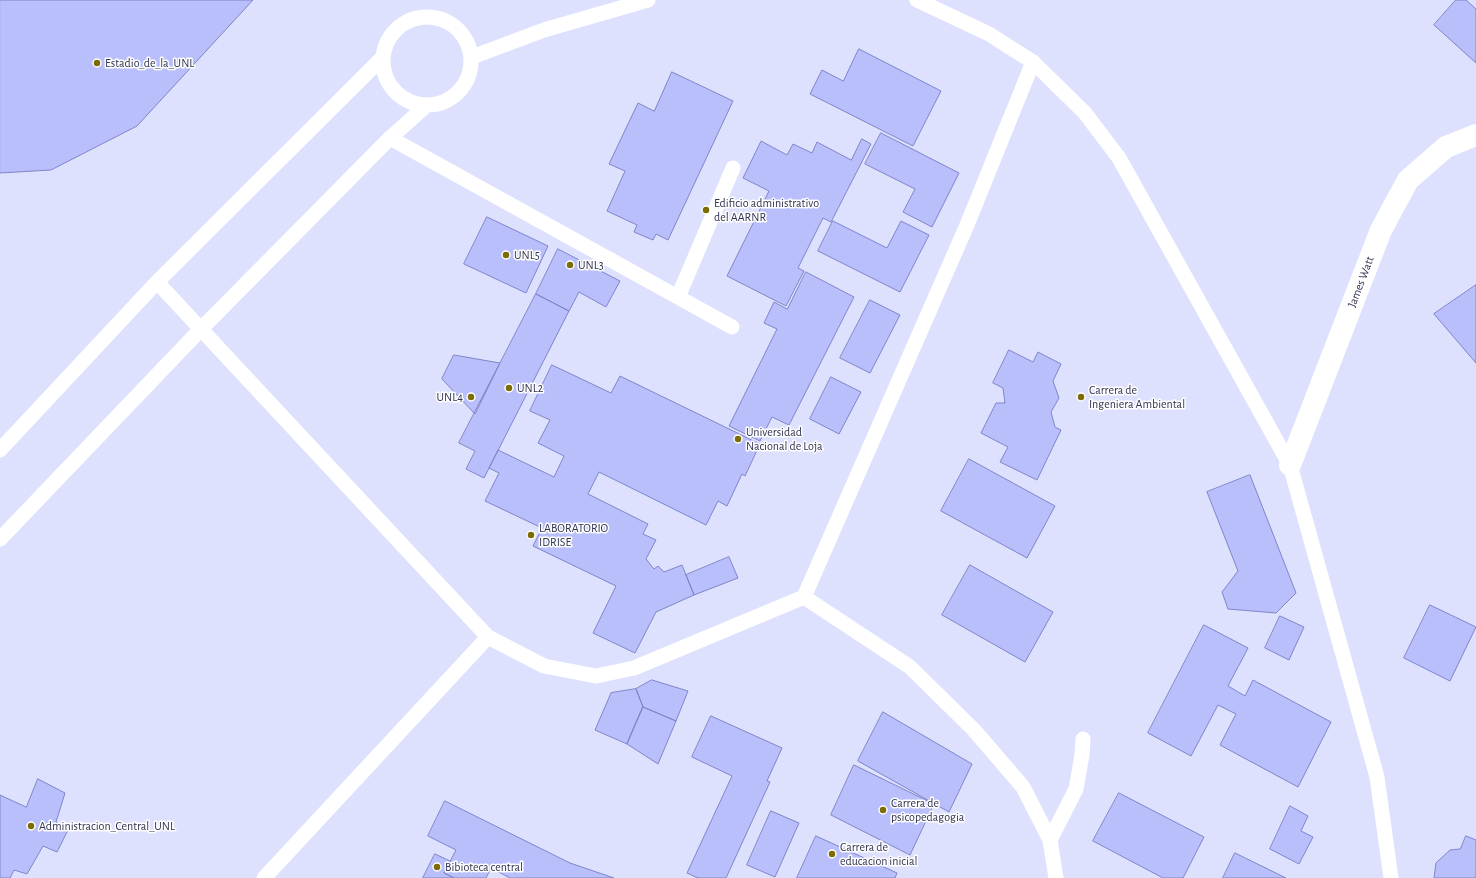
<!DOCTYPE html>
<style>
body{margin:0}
canvas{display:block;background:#dde1fe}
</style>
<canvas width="1476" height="878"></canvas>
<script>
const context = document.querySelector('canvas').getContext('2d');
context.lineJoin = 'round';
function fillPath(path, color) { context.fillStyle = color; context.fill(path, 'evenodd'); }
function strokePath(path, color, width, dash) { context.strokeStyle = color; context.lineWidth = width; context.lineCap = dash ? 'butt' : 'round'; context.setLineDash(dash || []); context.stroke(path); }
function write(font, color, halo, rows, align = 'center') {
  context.font = font + ' "Alegreya Sans",sans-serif'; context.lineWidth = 3; context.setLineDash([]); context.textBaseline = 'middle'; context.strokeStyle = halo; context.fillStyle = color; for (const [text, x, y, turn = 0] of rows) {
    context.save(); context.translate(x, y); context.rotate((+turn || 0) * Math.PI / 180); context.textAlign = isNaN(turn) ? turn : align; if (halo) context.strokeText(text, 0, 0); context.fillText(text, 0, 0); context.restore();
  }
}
const building = new Path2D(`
 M0 0H253L137 126 51 170 0 173Z
 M1456 0H1466L1476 9V63L1434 25Z
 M859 49 941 91 913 146 810 94 822 70 843 81Z
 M672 72 733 101 668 240 656 234 653 240 634 232 637 225 607 211 625 171 609 164 638 103 654 111Z
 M881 133 959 173 932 227 903 212 915 189 865 164Z
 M862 139 871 144 831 222 823 218 798 268 804 271 786 306 727 276 769 191 743 178 761 141 787 155 793 144 812 153 817 142 851 160Z
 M487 217 548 246 526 293 464 264Z
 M833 221 887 248 901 221 929 235 900 292 818 251Z
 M558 249 620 281 606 307 579 292 569 311 536 294Z
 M806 272 854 297 789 425 772 417 760 441 729 426 777 329 764 323 774 302 787 309Z
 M1476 285V363L1434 314Z
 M536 294 569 311 484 478 466 469 475 451 459 443Z
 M870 300 900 315 870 373 840 358Z
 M1009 350 1033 362 1038 352 1061 364 1053 381 1059 398 1051 412 1055 427 1061 430 1037 480 1000 462 1008 447 981 433 996 403H1005L1003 388 993 383Z
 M454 355 500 363 475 414 442 379Z
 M552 365 611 393 620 376 760 444 745 476 742 474 727 506 718 501 706 525 599 472 588 494 648 524 643 534 656 540 646 559 654 569 658 566 664 572 682 565 694 595 656 612 635 653 593 633 616 586 533 546 542 528 485 501 499 473 489 468 498 450 554 477 564 456 538 443 550 420 530 411Z
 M831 377 861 392 839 434 810 419Z
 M969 459 1055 506 1027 558 941 511Z
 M1250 475 1296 593 1276 613 1228 609 1222 592 1238 571 1207 492Z
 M729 557 738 578 694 595 686 575Z
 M970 565 1053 612 1025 662 942 615Z
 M1430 605 1476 627 1450 681 1404 658Z
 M1280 616 1304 627 1289 660 1265 648Z
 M1204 625 1248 648 1228 686 1245 696 1253 680 1331 722 1298 787 1220 745 1236 714 1218 705 1191 756 1148 733Z
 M652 680 688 691 676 721 643 707 636 689Z
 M636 689 643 707 627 744 595 730 611 693Z
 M643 707 676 721 658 764 627 744Z
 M883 712 972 764 949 812 858 761Z
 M711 716 782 748 767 781 770 782 726 878H698L687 873 732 776 692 757Z
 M854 765 934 804 910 855 831 815Z
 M38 779 65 793 56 822 68 830 57 852 43 846 27 874 14 870 10 878H0V795L26 807Z
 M1119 793 1204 837 1183 878H1163L1093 841Z
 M445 801 570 863 614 878H510L491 868 486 878H454L444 873 456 850 428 836Z
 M1290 806 1308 816 1301 831 1313 837 1299 864 1270 849Z
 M771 811 799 823 775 877 747 865Z
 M816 836 897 873 895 878H797Z
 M1466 836 1476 840V878H1434L1436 863 1450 850 1460 849Z
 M1235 853 1286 878H1223Z
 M435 854 450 861 444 873 454 878H423Z`);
const service = new Path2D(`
 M917 0 989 34 1033 62 1085 113 1119 158 1290 465 1377 777 1391 878
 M383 61a44 44 0 1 1 88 0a44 44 0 1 1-88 0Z
 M472 57 544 30 648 0
 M390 138 732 327
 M157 282 488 637 544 666 596 676 634 668 804 597 967 225 1033 62
 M678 297 733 168
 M0 450 157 282 383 57
 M0 539 201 329 390 138 427 105
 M804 597 910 667 974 730 1023 787 1050 840 1056 878
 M1050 840 1076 789 1082 755 1083 739
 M264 878 488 637`);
const minor = new Path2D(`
 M1290 465 1381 230 1408 180 1446 147 1476 135`);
const markers = [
 [97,63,4,"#7c6c06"],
 [706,210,4,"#7c6c06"],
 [506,255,4,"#7c6c06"],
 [570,265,4,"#7c6c06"],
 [509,388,4,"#7c6c06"],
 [471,397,4,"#7c6c06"],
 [1081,397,4,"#7c6c06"],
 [738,439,4,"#7c6c06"],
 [531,535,4,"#7c6c06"],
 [883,810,4,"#7c6c06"],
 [31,826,4,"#7c6c06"],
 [832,854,4,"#7c6c06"],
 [437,867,4,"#7c6c06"]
];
const poiNames = [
 ["Estadio_de_la_UNL",105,63],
 ["Edificio administrativo",714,203],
 ["del AARNR",714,217],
 ["UNL5",514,255],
 ["UNL3",578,265],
 ["UNL2",517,388],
 ["Carrera de",1089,390],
 ["Ingeniera Ambiental",1089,404],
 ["UNL4",463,397,"right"],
 ["Universidad",746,432],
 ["Nacional de Loja",746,446],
 ["LABORATORIO",539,528],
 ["IDRISE",539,542],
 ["Carrera de",891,803],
 ["psicopedagogia",891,817],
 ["Administracion_Central_UNL",39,826],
 ["Carrera de",840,847],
 ["educacion inicial",840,861],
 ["Bibioteca central",445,867]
];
const streetNames = [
 ["James Watt",1361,282,-69]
];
fillPath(building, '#b8bffb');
strokePath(building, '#7f85c8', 1);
strokePath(service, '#fff', 15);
strokePath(minor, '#fff', 22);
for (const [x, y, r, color] of markers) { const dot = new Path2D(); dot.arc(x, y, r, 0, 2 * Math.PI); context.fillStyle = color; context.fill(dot); strokePath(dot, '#fff', 1.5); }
write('12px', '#30334f', '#fff', poiNames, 'left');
write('12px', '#30334f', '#fff', streetNames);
</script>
